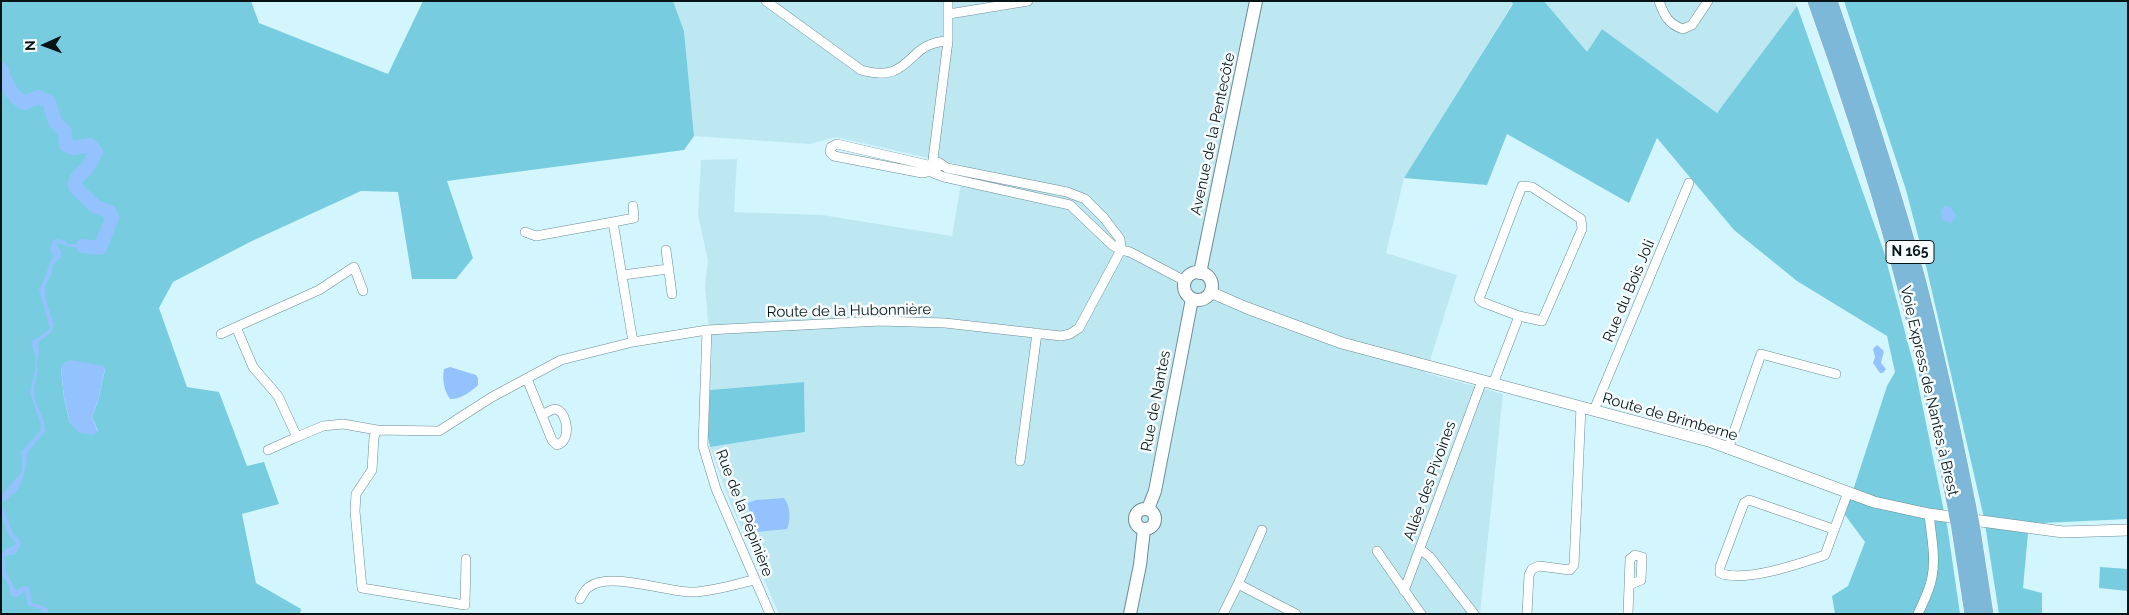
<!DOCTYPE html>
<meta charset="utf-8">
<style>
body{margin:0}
#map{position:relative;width:2129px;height:615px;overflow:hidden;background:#d3f6fe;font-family:Raleway,sans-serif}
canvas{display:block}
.frame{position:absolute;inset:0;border:2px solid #071416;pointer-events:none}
.north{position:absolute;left:20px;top:20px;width:50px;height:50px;-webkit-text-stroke:4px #f7fdff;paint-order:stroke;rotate:268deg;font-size:14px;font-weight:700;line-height:20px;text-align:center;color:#071416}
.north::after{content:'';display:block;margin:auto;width:18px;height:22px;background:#071416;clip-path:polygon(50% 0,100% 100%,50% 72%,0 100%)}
</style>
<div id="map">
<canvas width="2129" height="615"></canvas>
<div class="frame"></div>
<div class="north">N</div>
</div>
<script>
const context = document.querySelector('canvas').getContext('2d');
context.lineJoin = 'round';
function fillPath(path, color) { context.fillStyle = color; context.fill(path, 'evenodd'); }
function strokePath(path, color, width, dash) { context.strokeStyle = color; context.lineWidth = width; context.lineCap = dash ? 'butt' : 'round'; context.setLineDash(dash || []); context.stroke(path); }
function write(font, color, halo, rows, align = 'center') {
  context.font = font + ' Raleway,sans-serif'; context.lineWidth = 5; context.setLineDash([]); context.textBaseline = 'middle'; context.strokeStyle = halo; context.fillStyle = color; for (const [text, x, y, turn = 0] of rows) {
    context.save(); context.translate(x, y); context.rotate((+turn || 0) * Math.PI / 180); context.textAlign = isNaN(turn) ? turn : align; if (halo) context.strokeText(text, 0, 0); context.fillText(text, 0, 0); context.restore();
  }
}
const built = new Path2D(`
 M673 1H1511L1513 3 1404 178 1386 253 1457 275 1426 373 1503 394 1480 614H779L729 500 710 447 805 432 804 382 710 390 712 343 708 322 705 285 708 261 698 215 701 160 737 159 734 212 822 215 952 236 964 166 836 137 810 144 694 136 684 31Z
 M1544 1H1795L1797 6 1717 114 1602 29 1587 53Z`);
const green = new Path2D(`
 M1 1H251L259 23 388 74 423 1H673L684 31 694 136 684 150 447 181 473 258 456 279H412L398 192 361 191 252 241 173 282 159 308 187 387 219 392 247 466 264 462 279 504 242 514 256 583 301 609 300 614H1ZM61 368 105 369 98 401 92 417 98 431 70 423 64 398Z
 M1511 1H1544L1587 52 1602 29 1717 113 1797 6 1884 252 1916 374 1948 531 1960 614H1835L1832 596 1848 586 1865 542 1845 515 1887 386 1895 372 1887 336 1797 281 1734 230 1657 138 1629 203 1507 134 1487 185 1404 178 1513 4Z
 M1844 1H2128V519L2043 523 2029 522 2023 588 2042 593V614H1999L1984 518 1927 270 1906 190Z
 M804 382 805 432 710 447 708 437 710 390Z
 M2100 567 2128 569V591L2099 588Z`);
const water = new Path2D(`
 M1945 206 1951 208 1956 216 1951 223 1942 220 1941 211Z
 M58 239 66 241 67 244 100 246 101 248 70 247 59 243 56 245 61 251V257L52 266C54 276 46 280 45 289 44 302 51 313 54 325L50 333 38 342 39 352 36 365 38 370 34 388 35 400 44 421 45 431 27 453C27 470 21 495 3 501L2 504 13 534 19 539 21 544 16 554 4 556 6 572 16 591 24 586 29 587 32 603C39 606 48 603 48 614H44L40 609 28 605 25 591 17 597 11 596 9 586 1 573V552L16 544C14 539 11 539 9 535 2 523 1 510 1 497 12 478 27 480 21 452L41 430V425L30 392 35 370V355L31 342 50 329 39 289C48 277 46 265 54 256L50 250 53 240Z
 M1877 345 1884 351 1881 363 1886 369 1883 373H1880L1873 363 1875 357 1873 349Z
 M70 360 104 366 105 369 98 401 92 417 98 432 92 435 79 433 70 423 64 398 61 368 64 363Z
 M450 367 476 375 478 378V385C472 391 460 400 450 399 444 391 442 379 444 369Z
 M784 498C790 505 791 520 787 529L756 532 752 527 748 503 756 500Z`);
const river = new Path2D(`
 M1 69C6 83 11 96 24 103L38 97 49 102 55 122 65 132 66 145 73 148 90 145 96 152C93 157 91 162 88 167 82 175 74 175 75 187L96 207 110 212 112 218 100 248 83 246`);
const minor = new Path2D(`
 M766 1 861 70C913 85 905 42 948 41
 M948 1V41L932 167 933 173 944 177 1070 205 1112 245 1121 250 1130 252 1185 281
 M1659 1C1664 15 1668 24 1683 29L1692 25 1708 1
 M949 14 1028 1
 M837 144 932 166 941 165 932 171 922 173 834 156 830 152 831 147Z
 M938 162 947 168 1067 192 1085 199 1104 218 1120 239 1121 250
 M1522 186 1532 187 1581 219 1582 229 1542 321 1519 316 1482 302 1479 299Z
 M613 222 634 218 633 206
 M525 232 536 236 613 222 633 342
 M666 250 672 294
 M623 275 668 269
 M363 291 354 267 319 290 236 327 253 367 278 396 297 437 323 426 343 424 377 430 439 431 492 397 561 360 633 342 707 330 880 321 945 323 1061 336 1070 334 1079 328 1121 250
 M707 330 703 446 716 489 770 614
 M221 334 236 327
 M527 379 552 440 557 445C572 441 567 414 558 410 554 407 547 413 543 414
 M1493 384 1519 316
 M1594 410 1689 183
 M377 430 374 437 372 470 356 494 355 511 362 588 465 605 466 559
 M1728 449 1761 354 1836 374
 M268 450 297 437
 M1020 461 1037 333
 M1833 529 1749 500 1744 503 1720 567V573C1744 583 1799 564 1825 555L1848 492
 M1420 549 1430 557 1474 614
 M1377 551 1421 614
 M1238 584 1262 530
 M1404 591 1482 381
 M580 599C582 596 585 589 589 587 609 571 667 592 691 592 712 592 734 584 755 580
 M1223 614 1238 584 1296 614
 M1527 614 1529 575 1532 569 1539 566 1570 570 1574 565 1581 407
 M1628 614 1630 559 1635 555 1642 557 1641 580 1629 585
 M1918 614C1923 602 1930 590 1932 577 1936 557 1931 534 1929 514`);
const tertiary = new Path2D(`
 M1210 292 1247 308 1342 343 1712 442 1874 502 1929 514 2063 532 2128 530`);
const secondary = new Path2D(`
 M1184 286a14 14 0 1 1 28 0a14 14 0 1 1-28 0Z
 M1200 273 1256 1
 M1135 519a10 10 0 1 1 20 0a10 10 0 1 1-20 0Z
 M1148 509 1155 491 1192 299
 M1130 614 1140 565 1144 529`);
const trunk = new Path2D(`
 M1815 1C1875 167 1922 334 1955 507
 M1830 1C1862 94 1893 187 1919 283 1938 357 1954 432 1969 508
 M1959 529 1972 614
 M1973 530 1986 614`);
const trunkBridge = new Path2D(`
 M1955 507 1959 529
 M1969 508 1973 530`);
const shields = [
 [1910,252,48]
];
const shieldNames = [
 ["N 165",1910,252]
];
const streetNames = [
 ["Avenue de la Pentecôte",1213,134,-78],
 ["Rue du Bois Joli",1629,291,-67],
 ["Route de la Hubonnière",849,311,-1],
 ["Voie Express de Nantes à Brest",1929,391,77],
 ["Rue de Nantes",1156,401,-79],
 ["Route de Brimberne",1670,417,16],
 ["Allée des Pivoines",1430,481,-70],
 ["Rue de la Pépinière",744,513,69]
];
fillPath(built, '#bde8f2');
fillPath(green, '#77cddf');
fillPath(water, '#94c2fe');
strokePath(river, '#94c2fe', 14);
strokePath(minor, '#6b8b93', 10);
strokePath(tertiary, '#6b8b93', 12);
strokePath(secondary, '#6b8b93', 14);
strokePath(trunk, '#fff', 16);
strokePath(minor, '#fff', 9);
strokePath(tertiary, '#fff', 11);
strokePath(secondary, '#fff', 12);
strokePath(trunk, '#7eb8d8', 15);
strokePath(trunkBridge, '#fff', 16, []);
strokePath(trunkBridge, '#7eb8d8', 15);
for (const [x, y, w] of shields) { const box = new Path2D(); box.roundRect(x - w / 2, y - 11.5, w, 23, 4); context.fillStyle = '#f7fdff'; context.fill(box); strokePath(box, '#071416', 1); }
write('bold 14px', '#071416', null, shieldNames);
write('15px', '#071416', '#f7fdff', streetNames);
</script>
